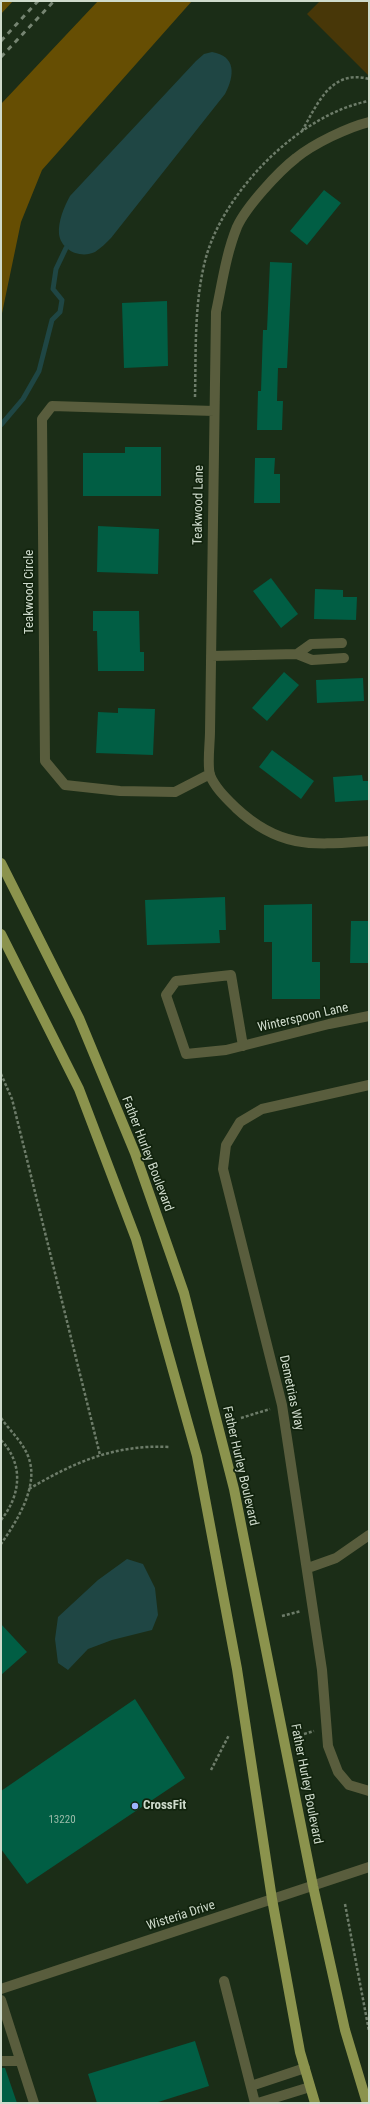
<!DOCTYPE html>
<style>
body{margin:0}
#map{position:relative;width:370px;height:2104px;overflow:hidden;background:#1b2d17;font-family:"Roboto Condensed",sans-serif}
canvas{display:block}
.frame{position:absolute;inset:0;border:2px solid #cfdbcc;pointer-events:none}
</style>
<div id="map">
<canvas width="370" height="2104"></canvas>
<div class="frame"></div>
</div>
<script>
const context = document.querySelector('canvas').getContext('2d');
context.lineJoin = 'round';
function fillPath(path, color) { context.fillStyle = color; context.fill(path, 'evenodd'); }
function strokePath(path, color, width, dash) { context.strokeStyle = color; context.lineWidth = width; context.lineCap = dash ? 'butt' : 'round'; context.setLineDash(dash || []); context.stroke(path); }
function write(font, color, halo, rows, align = 'center') {
  context.font = font + ' "Roboto Condensed",sans-serif'; context.lineWidth = 3.5; context.setLineDash([]); context.textBaseline = 'middle'; context.strokeStyle = halo; context.fillStyle = color; for (const [text, x, y, turn = 0] of rows) {
    context.save(); context.translate(x, y); context.rotate((+turn || 0) * Math.PI / 180); context.textAlign = isNaN(turn) ? turn : align; if (halo) context.strokeText(text, 0, 0); context.fillText(text, 0, 0); context.restore();
  }
}
const green = new Path2D(`
 M320 1H369V76L307 14Z`);
const forest = new Path2D(`
 M1 1H13L1 14Z
 M98 1H192L42 170 21 222 1 318V104Z`);
const water = new Path2D(`
 M212 52C236 56 235 75 225 94L111 238C106 243 101 248 95 252 80 259 61 250 59 234 58 221 64 207 70 196L196 61 204 54Z
 M127 1559 143 1564 155 1588 158 1615 152 1630 112 1640 88 1649 68 1670 58 1663 55 1639 58 1617 98 1580Z`);
const stream = new Path2D(`
 M1 425 23 399 39 371 52 320 60 312 62 300 53 289 56 269 66 248`);
const building = new Path2D(`
 M324 190 341 203 307 245 290 231Z
 M270 262 292 263 287 368H278L277 401H283L282 430H257L258 391H261L263 330H267Z
 M167 301 168 366 124 368 122 303Z
 M125 447H161V496H83V453H125Z
 M255 458H275L274 474H280V503H254Z
 M98 526 159 529 158 574 97 572Z
 M271 578 298 614 281 628 253 591Z
 M315 589 343 590V597H357L356 620 314 619Z
 M93 611H139L140 652H144V671H98L97 631H93Z
 M284 672 299 685 267 721 252 708Z
 M363 678 364 701 317 703 316 680Z
 M118 708 155 709 153 755 96 753 98 712 118 713Z
 M272 750 314 781 301 799 259 767Z
 M362 775 363 781H369V800L335 802 333 777Z
 M225 897 226 930H219L220 943 147 945 145 900Z
 M312 904V962H320V999H272V942H264V905Z
 M351 921H369V963H350Z
 M1 1624 27 1652 1 1675Z
 M135 1699 185 1778 27 1884 1 1849V1791Z
 M195 2041 209 2086 155 2103H97L88 2074Z
 M1 2068H5L17 2103H1Z`);
const path = new Path2D(`
 M302 131C318 103 331 69 369 79
 M195 397C196 352 194 305 205 261 222 193 299 114 369 101
 M1 1074 12 1099 100 1455
 M1 1418C10 1431 22 1441 28 1456 40 1485 17 1521 1 1544
 M241 1418 270 1409
 M1 1440C24 1464 21 1495 1 1520
 M29 1489C74 1462 116 1444 170 1447
 M282 1616 301 1611
 M304 1734 314 1731
 M211 1770 229 1735
 M345 1904 369 2031`);
const minor = new Path2D(`
 M369 122C348 127 313 144 296 158 278 172 246 207 237 227 226 254 222 284 216 312L210 732C210 743 207 765 210 775 215 788 227 799 236 808 280 849 313 845 369 841
 M297 654 312 660 344 658
 M211 656 297 654 311 644 342 643
 M210 774 175 792 120 791 65 785 45 761 42 419 52 406 214 411
 M243 1046 231 975 176 981 166 995 186 1054 226 1050 329 1024 369 1016
 M369 1085 262 1109 240 1122 226 1145 223 1169 282 1405 322 1670 328 1746 338 1772 349 1785 369 1791
 M308 1568 336 1558 369 1535
 M224 1981 255 2103
 M1 1989 369 1867
 M1 2000 34 2103
 M1 2061H20
 M251 2086 305 2068
 M258 2103 310 2087`);
const major = new Path2D(`
 M1 863 79 1018 135 1153 184 1293 234 1489 313 1886 345 2030 367 2103
 M1 934 79 1089 136 1239 197 1456 237 1669 272 1899 300 2052 315 2103`);
const rail = new Path2D(`
 M1 41 38 1
 M1 57 54 1`);
const markers = [
 [135,1806,4,"#9cb4fd"]
];
const numberNames = [
 ["13220",62,1820]
];
const streetNames = [
 ["Teakwood Lane",199,505,-89],
 ["Teakwood Circle",30,592,-90],
 ["Winterspoon Lane",303,1018,-13],
 ["Father Hurley Boulevard",147,1154,69],
 ["Demetrias Way",291,1393,78],
 ["Father Hurley Boulevard",240,1466,77],
 ["Father Hurley Boulevard",306,1784,79],
 ["Wisteria Drive",181,1916,-18]
];
const poiNames = [
 ["CrossFit",143,1806]
];
fillPath(green, '#483708');
fillPath(forest, '#664e03');
fillPath(water, '#1f4644');
strokePath(stream, '#1f4644', 5);
fillPath(building, '#015e44');
strokePath(path, '#6d7c69', 2.5, [3, 2]);
strokePath(minor, '#595d3d', 10);
strokePath(major, '#8b934d', 10);
strokePath(rail, '#768572', 3, [5, 5]);
for (const [x, y, r, color] of markers) { const dot = new Path2D(); dot.arc(x, y, r, 0, 2 * Math.PI); context.fillStyle = color; context.fill(dot); strokePath(dot, '#11230d', 1.5); }
write('11px', '#9cbcaa', null, numberNames);
write('13px', '#cfdbcc', '#11230d', streetNames);
write('bold 13px', '#cfdbcc', '#11230d', poiNames, 'left');
</script>
